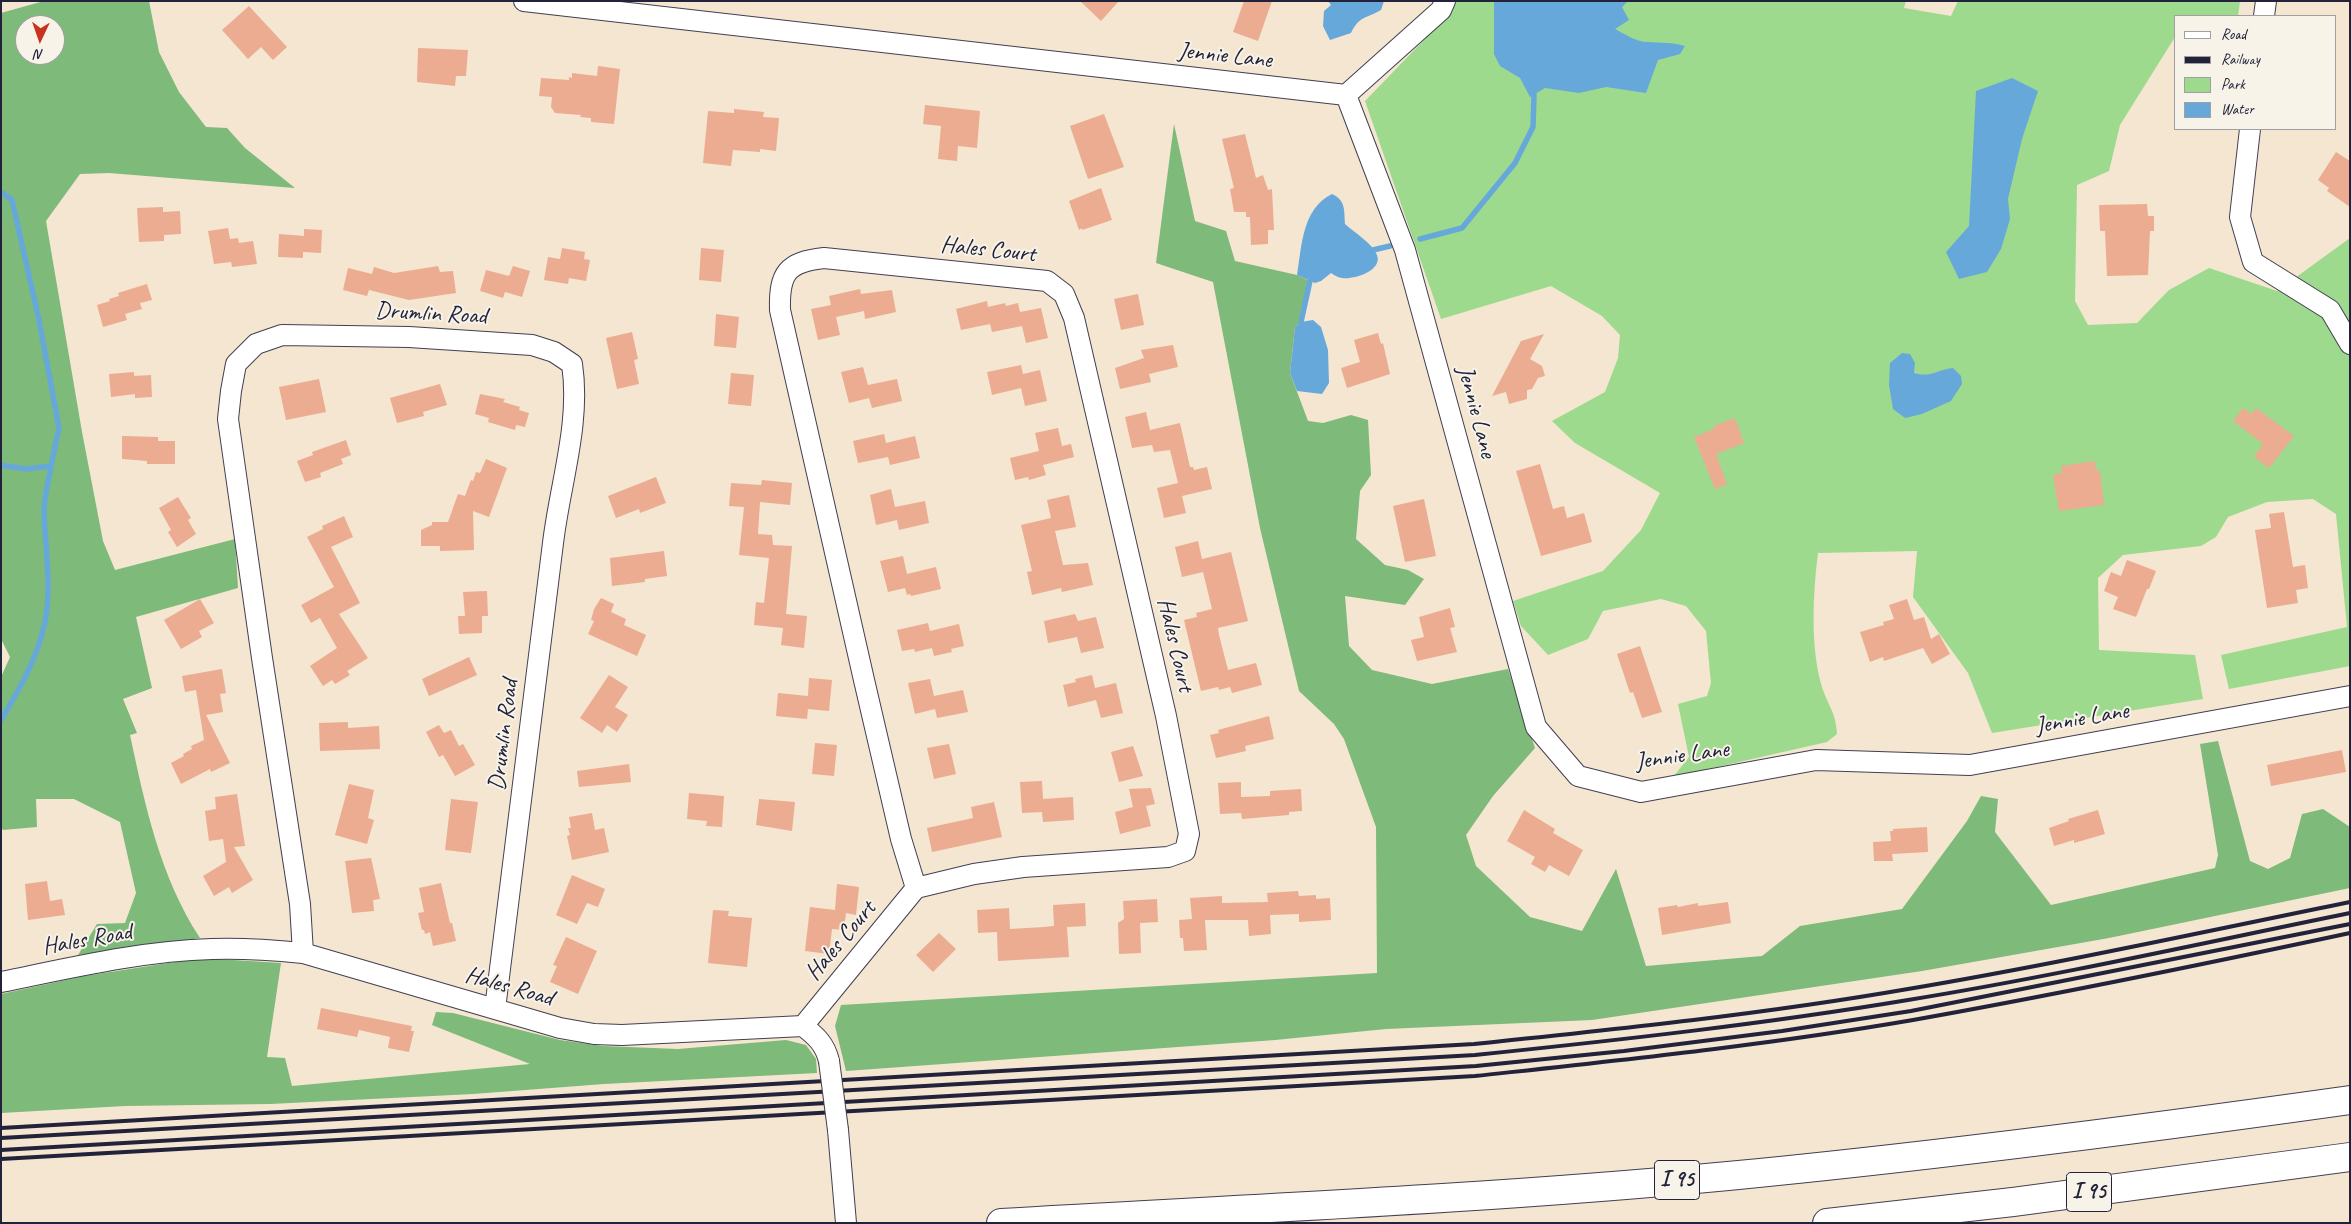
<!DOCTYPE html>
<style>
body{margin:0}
#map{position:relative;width:2351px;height:1224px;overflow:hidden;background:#f4e6d0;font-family:Caveat,sans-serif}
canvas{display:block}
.frame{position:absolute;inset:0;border:2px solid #22223b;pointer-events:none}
.legend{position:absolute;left:2174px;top:15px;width:162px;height:115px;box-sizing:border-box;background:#f7f3e8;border:1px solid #a29fa3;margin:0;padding:6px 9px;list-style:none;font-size:15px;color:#22223b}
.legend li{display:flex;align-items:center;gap:10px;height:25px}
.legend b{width:25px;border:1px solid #a29fa3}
.north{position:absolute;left:15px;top:15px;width:50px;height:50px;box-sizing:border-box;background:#f7f3e8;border:1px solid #a29fa3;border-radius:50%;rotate:183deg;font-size:14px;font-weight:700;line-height:20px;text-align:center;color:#22223b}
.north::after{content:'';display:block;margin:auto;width:18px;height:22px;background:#c8321e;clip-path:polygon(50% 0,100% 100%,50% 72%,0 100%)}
</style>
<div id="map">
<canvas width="2351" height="1224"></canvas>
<div class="frame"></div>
<ul class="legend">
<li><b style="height:6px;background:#fff"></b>Road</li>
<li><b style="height:6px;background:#22223b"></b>Railway</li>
<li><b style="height:14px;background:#9dda8e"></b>Park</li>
<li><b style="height:14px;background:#67a8db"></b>Water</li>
</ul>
<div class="north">N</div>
</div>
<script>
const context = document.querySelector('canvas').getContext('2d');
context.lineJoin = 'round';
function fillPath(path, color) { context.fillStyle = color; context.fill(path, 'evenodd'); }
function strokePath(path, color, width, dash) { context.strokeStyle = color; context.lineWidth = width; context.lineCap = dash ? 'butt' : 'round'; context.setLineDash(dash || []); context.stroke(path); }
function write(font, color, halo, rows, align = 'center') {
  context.font = font + ' Caveat,sans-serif'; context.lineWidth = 4; context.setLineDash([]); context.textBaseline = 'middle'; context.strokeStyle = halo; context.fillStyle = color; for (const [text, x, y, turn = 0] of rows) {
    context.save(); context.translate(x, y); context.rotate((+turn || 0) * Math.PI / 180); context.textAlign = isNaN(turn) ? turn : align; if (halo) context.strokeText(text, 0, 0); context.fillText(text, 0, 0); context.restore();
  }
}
const green = new Path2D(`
 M1456 1H1906L1904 8 1951 16 1958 1H2240L2238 16H2175V37L2120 125 2109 171 2077 185 2075 301 2088 325 2137 323 2169 290 2209 268 2277 291 2350 238V666L2229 689 2221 655 2347 627 2336 514 2313 499 2267 502 2228 517 2216 537 2201 546 2123 555 2098 578 2099 650 2195 655 2203 699 1992 733 1968 673 1913 597 1917 551 1818 553C1813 593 1810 647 1822 687 1828 706 1836 712 1837 734L1827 742 1673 777 1689 757 1678 704 1707 696 1711 683 1706 631 1686 606 1661 599 1603 611 1588 639 1548 655 1521 626 1513 601 1603 571 1641 530 1660 493 1575 443 1552 421 1605 392 1618 358 1620 335 1602 316 1551 286 1441 319 1365 101 1450 13Z`);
const forest = new Path2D(`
 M44 1H149L159 52 179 92 206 127 227 128 245 148 295 188 109 173 80 174 46 221 82 432 103 541 115 570 235 539 238 588 136 617 152 688 123 699 137 733 130 735C145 805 160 877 200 938L78 955 97 924 125 923 136 893 120 822 74 799H36L37 827 3 830 1 827V677L10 657 1 639V13ZM25 25H55V55H25Z
 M1174 124 1195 221 1226 231 1235 261 1297 275 1310 281 1301 322 1295 327 1290 373 1308 421 1323 423 1351 415 1368 420 1371 475 1360 491 1356 539 1385 565 1408 570 1424 579 1405 605 1345 596 1349 646 1372 670 1432 684 1508 669 1535 748 1493 796 1466 835 1476 866 1530 917 1582 931 1616 869 1646 966 1762 956 1800 926 1902 909 1967 821 1981 796 1998 799 1995 832 2051 905 2215 868 2218 855 2200 744 2218 741 2250 861 2268 869 2290 858 2302 814 2323 809 2350 827V888L2109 938 1922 971 1592 1020 1386 1029 1275 1040 846 1071 835 1026 841 1005 1377 973 1376 827 1344 739 1334 724 1299 691 1260 528 1213 282 1156 263Z
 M201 958 281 963 267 1057 285 1058 292 1086 530 1064 432 1025 436 1012 453 1013 560 1040 603 1046 678 1049 786 1040 806 1045 816 1059 817 1073 604 1084 473 1094 270 1104 125 1106 1 1113V994L84 976Z`);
const water = new Path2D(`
 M1328 1H1384L1381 10C1366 19 1360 15 1351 33L1330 40 1323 26 1324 11 1331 5Z
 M1494 1H1628L1622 7 1629 20 1615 29C1625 34 1636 42 1648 42 1662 43 1671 42 1685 46L1680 54 1658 60 1646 93 1606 87 1579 93 1545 88 1530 97 1520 78 1500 66 1494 54Z
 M2012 78 2038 91 2022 139 2008 199 2010 219 2001 249 1987 272 1959 279 1946 252 1969 226 1976 91Z
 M1332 194C1346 200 1344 211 1345 224 1355 233 1372 243 1377 255 1383 271 1353 280 1342 278 1339 278 1334 275 1331 273L1321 281 1315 283 1297 275C1302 245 1302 209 1332 194Z
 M1313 320 1321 327 1328 350 1329 383 1322 394 1297 391 1290 373 1295 327 1301 322Z
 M1902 353 1910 354 1915 363 1914 373C1932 378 1935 370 1953 368L1961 376 1962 384 1951 401 1922 414 1905 418 1893 409 1889 385 1890 363Z`);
const stream = new Path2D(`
 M1 192 12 200 39 320 59 428 51 466 26 469 1 465
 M1420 239 1462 228 1515 163 1533 127 1534 95
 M1373 250 1390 246
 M1301 322 1310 281
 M1 720C19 690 38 657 45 622 52 586 45 548 44 511 44 496 49 480 51 466`);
const building = new Path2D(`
 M1080 1H1119L1101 21Z
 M1244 1H1272L1258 41 1233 32Z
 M249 6 287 47 273 60 261 47 248 59 222 30Z
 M418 48 468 50 466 76H456L455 86 417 82Z
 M598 66 620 69 614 124 591 122V118L580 117 581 115 555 113 551 107 552 97 539 96 541 78 569 80V77L572 78V73L597 76Z
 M925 105 980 111 977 148 958 146 957 161 938 159 941 126 923 124Z
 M734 109 764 112 763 117 779 118 776 151 760 149V152L733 150 731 166 703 163 708 111 734 113Z
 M1104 114 1124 167 1088 179 1070 126Z
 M1245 134 1256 178 1263 175 1268 190 1272 189 1274 230H1268V244L1251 245 1250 217H1246V212H1234L1230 189 1234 188 1222 139Z
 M2336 152 2350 161V207L2327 191 2329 188 2318 180Z
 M1101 188 1112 220 1082 230V228L1079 230 1069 201Z
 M2147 204 2148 216H2154V231H2150L2148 275 2107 276 2105 231H2100L2099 205Z
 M163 207V212L180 211 181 234 164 235V241L139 242 137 208Z
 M228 228 230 239 238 238 239 243 253 241 257 264 232 267 231 262 214 264 208 231Z
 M304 229 322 230 321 253 303 252V258L278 257 279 234 304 236Z
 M562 248 585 252 584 259 590 260 586 281 569 278 568 284 544 280 548 257 560 259Z
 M701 248 724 250 721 282 699 280Z
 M438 266 440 272 453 271 456 293 409 300 369 290 367 296 343 290 348 268 372 274 374 267 394 273Z
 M513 266 530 271 522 297 505 292 503 298 480 291 486 270 509 276Z
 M147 284 152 300 140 303 142 309 125 314 127 320 103 327 97 305 110 301 109 299 119 296 118 293Z
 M860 289 861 294 892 290 896 312 865 319 864 311 836 317 840 335 818 340 811 309 831 305 829 296Z
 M1138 294 1144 325 1121 330 1114 299Z
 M987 301 988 307 1005 303 1006 306 1018 303 1020 312 1041 308 1048 338 1026 343 1022 326 992 332 990 324 961 330 956 309Z
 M716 314 739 317 736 348 714 346Z
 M632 332 638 359 634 360 639 384 617 389 606 338Z
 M1378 333 1381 344 1383 343 1390 374 1347 388 1341 368 1360 362 1354 340Z
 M1544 334 1530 359 1542 366 1545 376 1538 378 1532 389 1527 390V399L1509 404 1506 392 1492 396 1521 341Z
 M1173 345 1178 367 1149 374 1151 382 1120 389 1115 368 1144 358 1141 350Z
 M1021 365 1023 374 1040 370 1047 401 1025 406 1021 388 992 395 987 372Z
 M863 367 868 385 897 379 902 401 872 408 869 398 849 403 841 372Z
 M134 372V376L151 375 152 397 135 398V394L111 397 109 374Z
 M731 373 754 375 751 406 728 404Z
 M319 379 326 412 286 420 279 387Z
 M440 384 447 405 423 412 424 416 397 423 390 398Z
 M480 394 505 399 503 402 520 407 519 410 529 413 525 427 516 425 515 430 488 422 489 418 475 414Z
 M2243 408 2251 414 2256 408 2294 436 2269 468 2254 457 2263 444 2233 421Z
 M1146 412 1150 430 1180 423 1190 467H1193L1194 470 1207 467 1212 489 1182 496 1186 513 1164 518 1157 488 1178 483 1170 450 1154 452 1152 445 1132 448 1125 417Z
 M1735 418 1744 443 1716 454 1727 484 1715 489 1694 437 1714 429 1713 426Z
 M1058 428 1062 446 1071 444 1074 457 1043 465 1046 475 1029 480 1028 477 1015 480 1010 458 1039 451 1035 433Z
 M884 434 886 443 915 436 920 458 890 465 888 457 858 463 853 441Z
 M122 436 158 437V441H175V464H147V461L122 459Z
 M346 440 351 455 341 459 343 464 320 473 321 477 305 482 297 461 313 455 312 452Z
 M486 459 507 468 489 517 473 511 474 550 440 551V546H421V530L432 525V522H448L458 494 465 496 471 480 473 481 476 472 480 473Z
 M2095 461 2096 471 2100 470 2104 505 2059 511 2053 475 2062 473 2061 466Z
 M1540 464 1553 509 1564 506 1567 518 1584 513 1592 542 1541 556 1516 471Z
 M656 477 666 503 640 513 639 509 616 518 608 496Z
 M762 480 792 483 790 505 760 502 758 534 772 535 773 545 792 546 786 614 807 616 804 648 781 645 783 628 754 625 756 602 764 603 769 558 739 555 744 507 729 506 731 483 761 485Z
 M891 489 895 507 925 501 929 523 899 530 897 520 876 525 870 495Z
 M1069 495 1076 527 1055 531 1063 565 1088 563 1093 585 1062 592 1061 588 1032 595 1027 572 1032 571 1021 525 1051 518 1047 500Z
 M178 497 191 518 188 520 196 534 177 547 168 532 171 530 159 508Z
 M1424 499 1436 556 1405 562 1393 506Z
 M2284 512 2293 567 2305 565 2308 588 2296 590 2298 603 2267 608 2255 530 2271 528 2269 514Z
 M344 516 353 537 331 547 360 603 339 614 368 658 347 671 350 675 335 684 332 680 323 686 310 666 337 648 320 618 311 623 301 605 334 587 307 537 323 529 322 526Z
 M1198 541 1202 559 1231 552 1248 621 1218 628 1219 635 1228 670 1256 663 1262 685 1232 693 1230 687 1219 690 1218 687 1201 691 1184 620 1197 617 1196 613 1212 609 1203 572 1182 577 1175 547Z
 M664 551 667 576 645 579V582L612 586 610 558Z
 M903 556 907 574 936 567 941 589 911 596 910 594 907 595 905 588 888 592 880 561Z
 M2127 560 2156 571 2149 589H2147L2136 617 2113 609 2118 597 2104 591 2111 572 2121 576Z
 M487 591 488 616H482V633L459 634 458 616H465L463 592Z
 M601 598 614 604 611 612 626 619 624 625 646 635 637 656 588 634 594 621 591 620 594 609Z
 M200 599 214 623 199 631 202 637 181 649 164 620Z
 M1907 599 1914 620 1924 617 1931 639 1939 634 1950 654 1932 664 1923 648 1884 661 1883 657 1870 662 1860 632 1884 625 1883 622 1894 619 1889 605Z
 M1450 608 1455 627 1450 628 1457 652 1417 661 1411 640 1424 637 1419 617Z
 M1075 614 1078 621 1096 617 1104 648 1081 653 1077 637 1048 643 1044 621Z
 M928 623 930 631 959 624 964 646 951 649 952 652 934 656 932 648 915 652 914 649 902 651 897 630Z
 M1640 646 1662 712 1642 718 1633 692 1630 693 1617 654Z
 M469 657 477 675 429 696 422 679Z
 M222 669 226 693 220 694 223 712 206 715 230 763 211 772 210 769 181 784 171 763 184 756 183 754 192 749 191 746 204 740 196 690 185 692 182 676Z
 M609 675 628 687 615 707 628 715 617 732 607 725 602 733 580 718Z
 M1092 675 1095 688 1116 683 1123 713 1101 718 1096 700 1068 707 1063 685 1076 682 1075 679Z
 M809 678 832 680 829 711 808 709 807 719 776 716 778 693 808 696Z
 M930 679 934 696 963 690 968 712 937 718 935 709 915 714 908 683Z
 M1269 716 1274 739 1245 746 1246 751 1216 758 1210 735 1219 733 1218 730Z
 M348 722V728L379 726 380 749 320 751 319 723Z
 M439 725 444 733 451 730 459 746 463 744 475 765 455 776 443 755 439 757 426 732Z
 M815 743 837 745 834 776 812 774Z
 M949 744 956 774 934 779 927 748Z
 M1133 746 1143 776 1119 782 1111 752Z
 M2342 750 2346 772 2271 786 2267 765Z
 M629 764 631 782 579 787 577 771Z
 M1042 781 1043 799 1073 797 1074 820 1043 822 1042 812 1022 813 1020 782Z
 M1241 782V797L1270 796V791L1301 789 1302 811 1289 812V815L1242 819 1241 813 1220 814 1218 783Z
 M349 784 374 790 368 818 374 820 367 844 335 835Z
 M1151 788 1155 804 1146 806 1151 826 1120 834 1115 812 1133 807 1129 789Z
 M689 793 724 796 722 827 706 826 707 821 687 819Z
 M237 794 245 846 234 847 253 880 232 893 229 887 214 896 203 876 226 862 223 839 209 841 205 811 216 809 215 797Z
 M451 799 478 802 471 853 445 850Z
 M759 799 795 802 792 831 756 825Z
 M994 802 1002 837 932 852 927 828 973 818 971 807Z
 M1524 810 1555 829 1553 833 1583 850 1569 876 1549 865 1545 872 1531 864 1535 857 1507 841Z
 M2098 810 2105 834 2074 843V840L2054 846 2049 828 2069 821 2068 819Z
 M592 813 595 830 604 828 609 852 572 860 567 836 570 835 568 828H571L569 817Z
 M1927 827 1928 852 1892 854 1893 861H1874L1873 842 1891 841 1890 831H1893V829Z
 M371 858 380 899 373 900 374 911 352 913 345 861Z
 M572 875 605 889 598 907 587 903 577 924 556 915Z
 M47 881 50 901 62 899 65 915 28 920 25 884Z
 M441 883 450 923H452L456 941 433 946 430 932 425 934 424 930H422L418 913 424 912 419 888Z
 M837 884 859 887 856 915 846 913 844 930 832 929 829 954 805 951 810 907 835 910Z
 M1298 891 1299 896 1316 895V899L1330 898 1331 920 1299 922V914L1270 915 1271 934 1249 936 1248 920H1205L1207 950 1184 951 1183 938H1180L1179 920 1192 919 1190 898 1222 896V903L1268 902 1267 893Z
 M1157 899 1158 922 1140 923 1141 953 1119 954 1118 923 1124 919 1123 901Z
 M1728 902 1731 923 1662 935 1658 908 1677 905 1678 907 1698 903V906Z
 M1085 903 1086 926 1067 927 1069 957 998 961 997 932 978 933 977 910 1009 908 1010 929 1044 927 1054 926 1053 905Z
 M713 910 729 911 728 916 752 918 747 967 708 963Z
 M939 933 956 949 933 972 916 955Z
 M566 937 597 951 578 994 550 982 557 966 553 965Z
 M321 1008 412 1026 411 1031H414L409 1052 388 1048 390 1037 359 1030 357 1037 317 1029Z`);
const minor = new Path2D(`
 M524 1 1346 95 1405 250 1536 727 1578 776 1641 792 1816 760 1970 765 2350 696
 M2264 16 2266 1
 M1346 95 1441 10 1445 1
 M2250 129 2240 217 2253 262 2330 310 2350 344
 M303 953 300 904 262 658 228 419 231 391 236 364 256 344 282 335 409 337 532 345 554 352 572 364C581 423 560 484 553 543 535 699 515 854 495 1009
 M1 982C70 968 141 951 212 949 242 948 272 950 303 953L560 1028 594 1034 622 1035 803 1026C816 1036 825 1044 829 1061
 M803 1026 916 888 974 874 1023 867 1168 857 1185 851 1189 834 1166 716 1074 318 1064 294 1047 281 824 258C787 262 779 273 780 310L864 680 901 839 916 888
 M838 1130 846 1223`);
const motorway = new Path2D(`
 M1001 1223C1243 1209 1486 1199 1728 1176 1936 1156 2143 1129 2350 1100
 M1827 1223 2013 1202 2350 1157`);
const rail = new Path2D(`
 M1 1128 1474 1044C1619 1029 1764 1014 1908 989 2056 964 2203 932 2350 902
 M1 1138 1475 1055C1620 1040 1764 1024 1908 1000 2056 976 2203 943 2350 913
 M1 1150 1476 1066 1624 1051 1782 1031 1911 1011 2350 924
 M1 1159 1475 1076C1622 1060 1768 1045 1913 1020 2059 994 2205 964 2350 933`);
const minorBridge = new Path2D(`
 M829 1061 838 1130`);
const shields = [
 [1677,1180,45],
 [2089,1192,45]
];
const shieldNames = [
 ["I 95",1677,1180],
 ["I 95",2089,1192]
];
const streetNames = [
 ["Jennie Lane",1225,56,6],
 ["Hales Court",988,250,6],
 ["Drumlin Road",431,314,3],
 ["Jennie Lane",1476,412,75],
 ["Hales Court",1175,645,77],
 ["Jennie Lane",2082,719,-10],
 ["Drumlin Road",504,735,-83],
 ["Jennie Lane",1682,756,-8],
 ["Hales Road",87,940,-10],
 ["Hales Court",841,941,-50],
 ["Hales Road",509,987,16]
];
fillPath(green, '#9dda8e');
fillPath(forest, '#7eba79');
fillPath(water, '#67a8db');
strokePath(stream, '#67a8db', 5.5);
fillPath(building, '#ecac91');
strokePath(minor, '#423f51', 22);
strokePath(motorway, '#423f51', 30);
strokePath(minor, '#fff', 20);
strokePath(motorway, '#fff', 28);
strokePath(rail, '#22223b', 4);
strokePath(minorBridge, '#423f51', 22, []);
strokePath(minorBridge, '#fff', 20);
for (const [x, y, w] of shields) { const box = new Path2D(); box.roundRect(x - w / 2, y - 19.5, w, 39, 4); context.fillStyle = '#f7f3e8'; context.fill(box); strokePath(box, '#22223b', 1); }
write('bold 22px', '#22223b', null, shieldNames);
write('24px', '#22223b', '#f7f3e8', streetNames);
</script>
